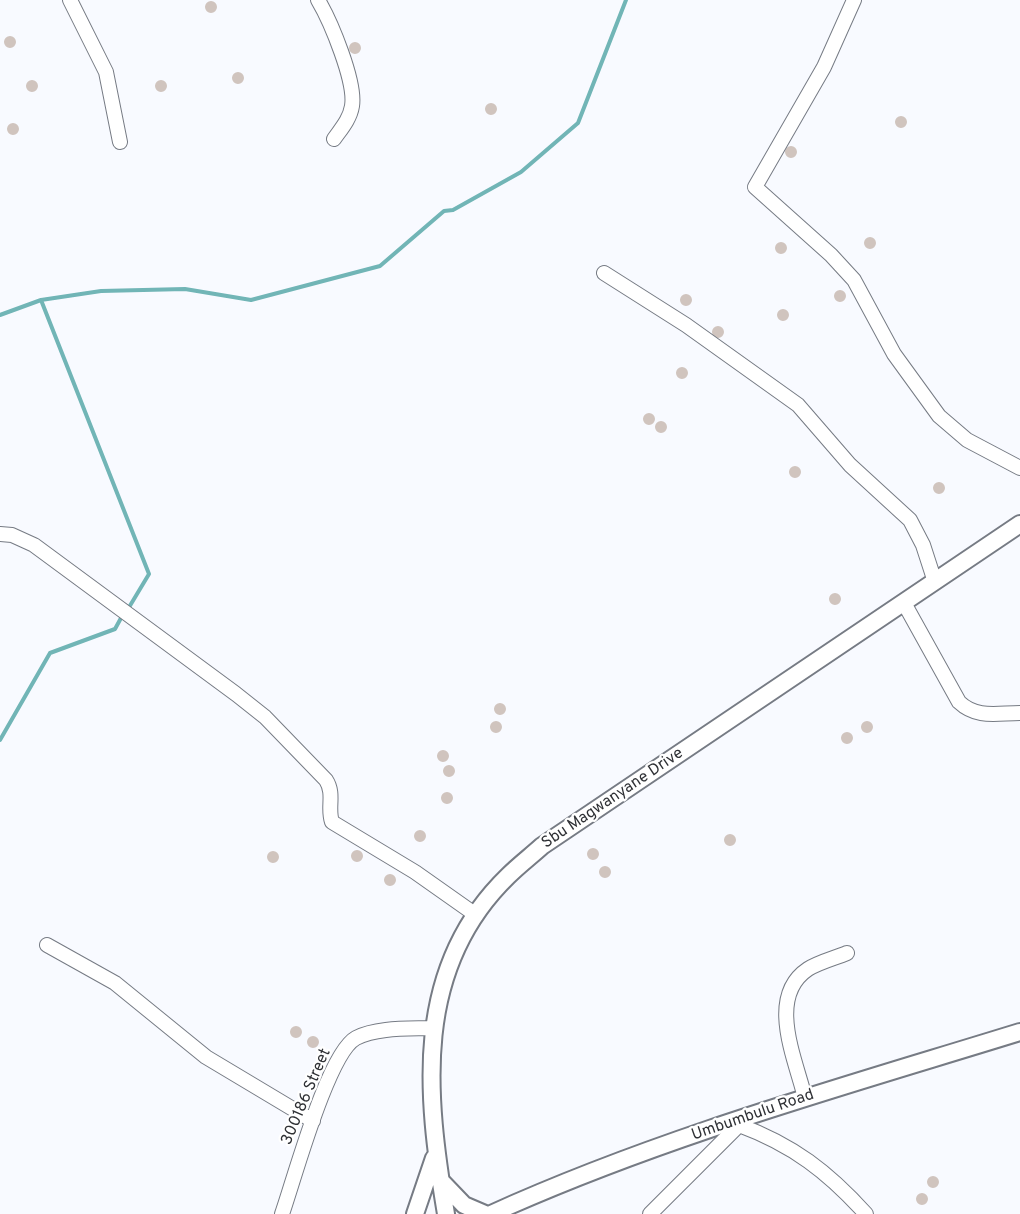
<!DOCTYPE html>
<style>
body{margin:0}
canvas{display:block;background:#f8faff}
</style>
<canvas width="1020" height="1214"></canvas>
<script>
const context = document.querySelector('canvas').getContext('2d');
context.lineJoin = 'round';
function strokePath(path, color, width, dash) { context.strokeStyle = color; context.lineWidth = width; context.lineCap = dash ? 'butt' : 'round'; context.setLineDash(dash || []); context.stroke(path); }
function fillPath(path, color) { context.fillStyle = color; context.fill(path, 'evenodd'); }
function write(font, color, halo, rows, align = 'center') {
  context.font = font + ' Overpass,sans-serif'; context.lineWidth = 4.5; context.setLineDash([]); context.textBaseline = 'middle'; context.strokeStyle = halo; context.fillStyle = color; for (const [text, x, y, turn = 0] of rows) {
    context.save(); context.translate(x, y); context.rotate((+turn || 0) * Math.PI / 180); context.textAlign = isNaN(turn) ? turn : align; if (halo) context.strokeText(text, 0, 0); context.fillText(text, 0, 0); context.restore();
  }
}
const stream = new Path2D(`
 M41 300 149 574 128 609
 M0 315 41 300 101 291 185 289 251 300 380 266 444 211 453 210 521 172 578 123 626 0
 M0 740 50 653 115 629 121 618`);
const building = new Path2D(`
 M205 7a6 6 0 1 1 12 0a6 6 0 1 1-12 0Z
 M4 42a6 6 0 1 1 12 0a6 6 0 1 1-12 0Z
 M349 48a6 6 0 1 1 12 0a6 6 0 1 1-12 0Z
 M232 78a6 6 0 1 1 12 0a6 6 0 1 1-12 0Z
 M155 86a6 6 0 1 1 12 0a6 6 0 1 1-12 0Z
 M26 86a6 6 0 1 1 12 0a6 6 0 1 1-12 0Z
 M485 109a6 6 0 1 1 12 0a6 6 0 1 1-12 0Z
 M895 122a6 6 0 1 1 12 0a6 6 0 1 1-12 0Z
 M7 129a6 6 0 1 1 12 0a6 6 0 1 1-12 0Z
 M785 152a6 6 0 1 1 12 0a6 6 0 1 1-12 0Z
 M864 243a6 6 0 1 1 12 0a6 6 0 1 1-12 0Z
 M775 248a6 6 0 1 1 12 0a6 6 0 1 1-12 0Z
 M834 296a6 6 0 1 1 12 0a6 6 0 1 1-12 0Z
 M680 300a6 6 0 1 1 12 0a6 6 0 1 1-12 0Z
 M777 315a6 6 0 1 1 12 0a6 6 0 1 1-12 0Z
 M712 332a6 6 0 1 1 12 0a6 6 0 1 1-12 0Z
 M676 373a6 6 0 1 1 12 0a6 6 0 1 1-12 0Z
 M643 419a6 6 0 1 1 12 0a6 6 0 1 1-12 0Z
 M655 427a6 6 0 1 1 12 0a6 6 0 1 1-12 0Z
 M789 472a6 6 0 1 1 12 0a6 6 0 1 1-12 0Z
 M933 488a6 6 0 1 1 12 0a6 6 0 1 1-12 0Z
 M829 599a6 6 0 1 1 12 0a6 6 0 1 1-12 0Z
 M494 709a6 6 0 1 1 12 0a6 6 0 1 1-12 0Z
 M490 727a6 6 0 1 1 12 0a6 6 0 1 1-12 0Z
 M861 727a6 6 0 1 1 12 0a6 6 0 1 1-12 0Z
 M841 738a6 6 0 1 1 12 0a6 6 0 1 1-12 0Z
 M437 756a6 6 0 1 1 12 0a6 6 0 1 1-12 0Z
 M443 771a6 6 0 1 1 12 0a6 6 0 1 1-12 0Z
 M441 798a6 6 0 1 1 12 0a6 6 0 1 1-12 0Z
 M414 836a6 6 0 1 1 12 0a6 6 0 1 1-12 0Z
 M724 840a6 6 0 1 1 12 0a6 6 0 1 1-12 0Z
 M587 854a6 6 0 1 1 12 0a6 6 0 1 1-12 0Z
 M351 856a6 6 0 1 1 12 0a6 6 0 1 1-12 0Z
 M267 857a6 6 0 1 1 12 0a6 6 0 1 1-12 0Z
 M599 872a6 6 0 1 1 12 0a6 6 0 1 1-12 0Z
 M384 880a6 6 0 1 1 12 0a6 6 0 1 1-12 0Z
 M290 1032a6 6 0 1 1 12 0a6 6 0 1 1-12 0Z
 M307 1042a6 6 0 1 1 12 0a6 6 0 1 1-12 0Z
 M927 1182a6 6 0 1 1 12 0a6 6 0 1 1-12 0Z
 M916 1199a6 6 0 1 1 12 0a6 6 0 1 1-12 0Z`);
const minor = new Path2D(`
 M70 0 106 72 120 142
 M318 0C331 22 356 82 352 106 350 119 341 129 334 139
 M854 0 824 67 755 187 831 255 854 280 894 354 939 416 967 440 1020 468
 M604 273 686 325 798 405 850 465 910 520 923 545 935 582
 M0 534 12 535 34 545 236 694 265 717 326 780C335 794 327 808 332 822L415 872 476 915
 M904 603 959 702C977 719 997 713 1020 713
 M47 945 115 983 206 1057 313 1121
 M805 1098C796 1060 766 997 808 969 819 962 835 958 847 953
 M739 1125C793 1145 828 1172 866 1214
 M282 1214C294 1180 328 1053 356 1038 377 1027 410 1029 433 1028
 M650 1214 746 1118`);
const major = new Path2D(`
 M441 1181 464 1205 485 1214
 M415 1214 434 1158
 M446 1214C426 1095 412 969 508 876 519 865 531 856 542 846L1020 524
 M491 1214C661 1137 842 1087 1020 1032`);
const streetNames = [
 ["Sbu Magwanyane Drive",613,799,-34],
 ["300186 Street",307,1097,-67],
 ["Umbumbulu Road",753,1116,-19]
];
strokePath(stream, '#71b5b6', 4);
fillPath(building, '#d0c4be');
strokePath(minor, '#767b84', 16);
strokePath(major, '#767b84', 20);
strokePath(minor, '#fff', 14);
strokePath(major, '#fff', 16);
write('16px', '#2f3135', '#fff', streetNames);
</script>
